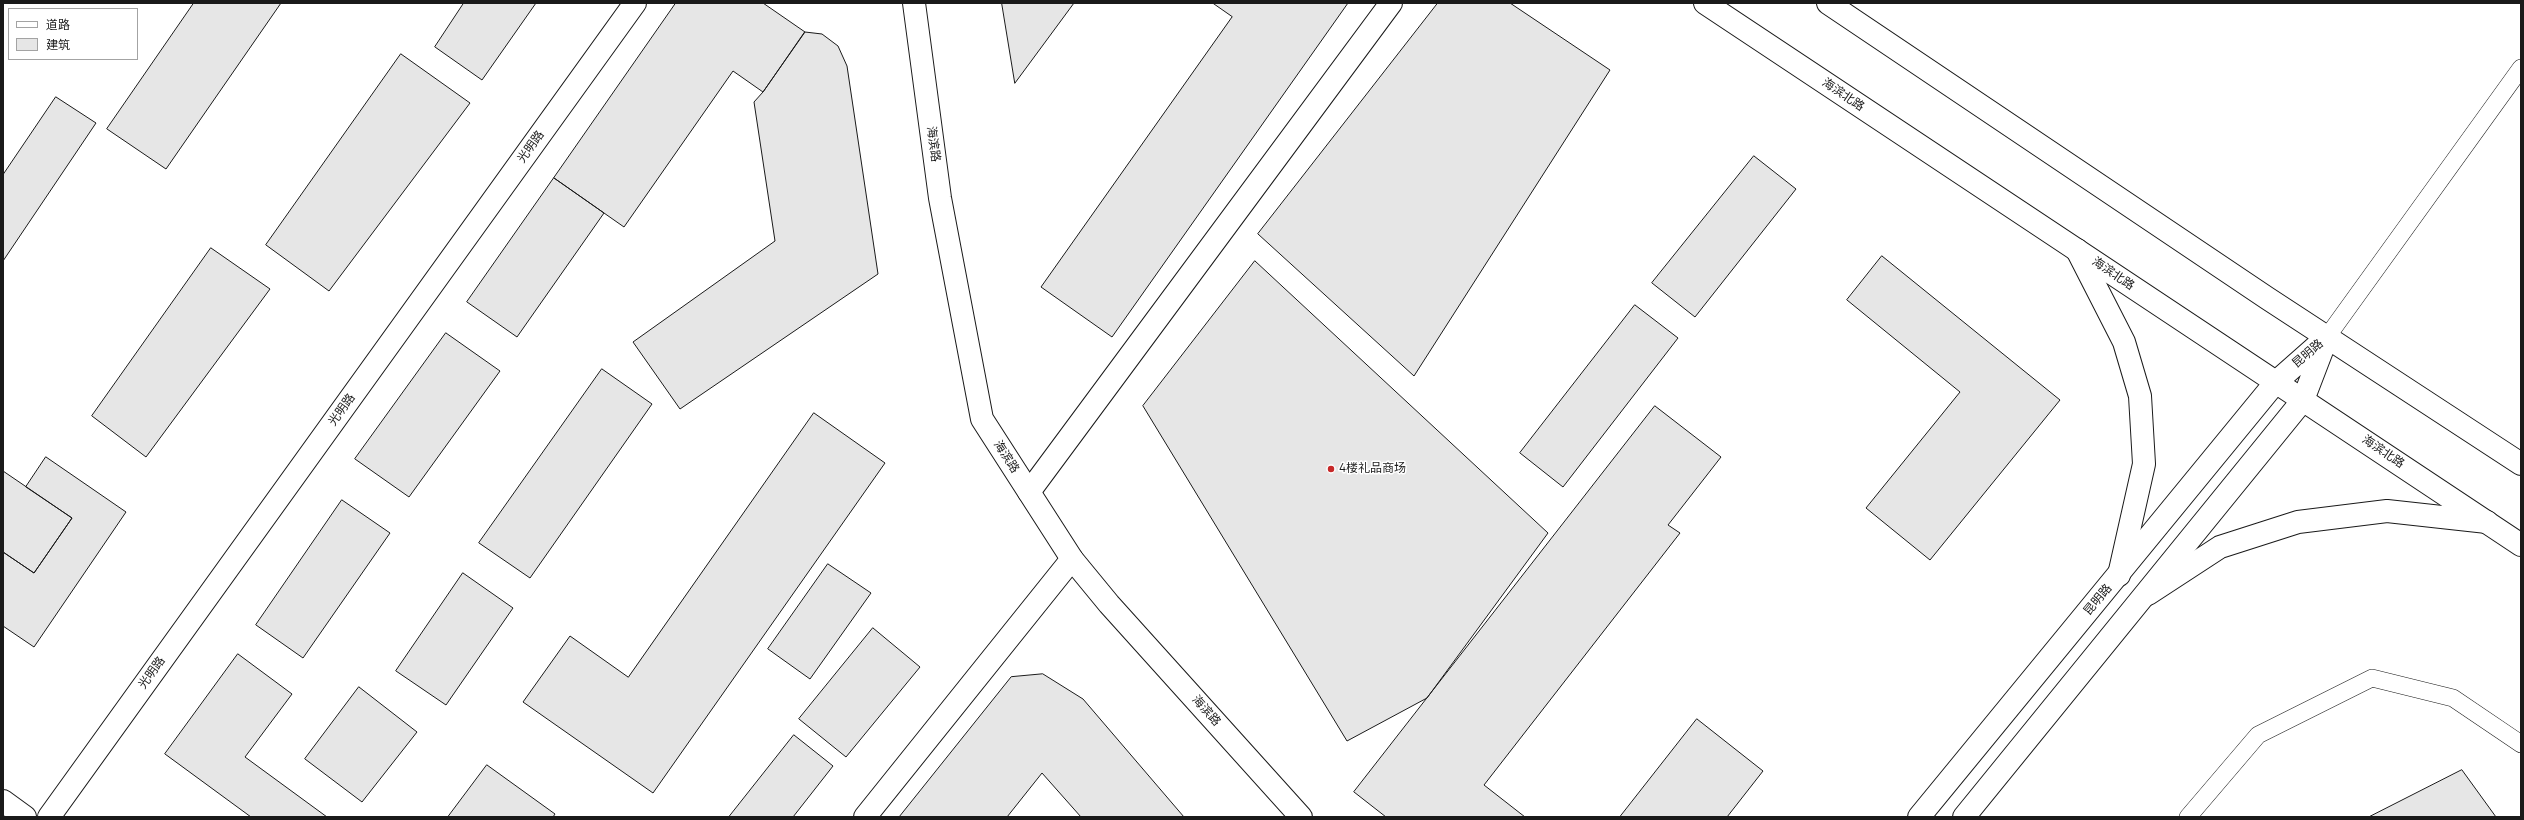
<!DOCTYPE html>
<meta charset="utf-8">
<style>
body{margin:0}
#map{position:relative;width:2524px;height:820px;overflow:hidden;background:#fff;font-family:Manrope,"Noto Sans SC",sans-serif}
canvas{display:block}
.frame{position:absolute;inset:0;border:4px solid #1a1a1a;pointer-events:none}
.legend{position:absolute;left:8px;top:8px;width:130px;height:52px;box-sizing:border-box;background:#fff;border:1px solid #a3a3a3;margin:0;padding:5px 7px;list-style:none;font-size:12px;color:#1a1a1a}
.legend li{display:flex;align-items:center;gap:8px;height:20px}
.legend b{width:20px;border:1px solid #a3a3a3}
</style>
<div id="map">
<canvas width="2524" height="820"></canvas>
<div class="frame"></div>
<ul class="legend">
<li><b style="height:5px;background:#fff"></b>道路</li>
<li><b style="height:11px;background:#e6e6e6"></b>建筑</li>
</ul>
</div>
<script>
const context = document.querySelector('canvas').getContext('2d');
context.lineJoin = 'round';
function fillPath(path, color) { context.fillStyle = color; context.fill(path, 'evenodd'); }
function strokePath(path, color, width, dash) { context.strokeStyle = color; context.lineWidth = width; context.lineCap = dash ? 'butt' : 'round'; context.setLineDash(dash || []); context.stroke(path); }
function write(font, color, halo, rows, align = 'center') {
  context.font = font + ' Manrope,"Noto Sans SC",sans-serif'; context.lineWidth = 3; context.setLineDash([]); context.textBaseline = 'middle'; context.strokeStyle = halo; context.fillStyle = color; for (const [text, x, y, turn = 0] of rows) {
    context.save(); context.translate(x, y); context.rotate((+turn || 0) * Math.PI / 180); context.textAlign = isNaN(turn) ? turn : align; if (halo) context.strokeText(text, 0, 0); context.fillText(text, 0, 0); context.restore();
  }
}
const building = new Path2D(`
 M194 3H281L166 169 107 129Z
 M464 3H536L482 80 435 47Z
 M676 3H763L805 32 763 92 733 71 624 227 554 178Z
 M1002 3H1074L1015 83Z
 M1213 3H1348L1112 337 1041 287 1232 17Z
 M1438 3H1510L1610 70 1414 376 1258 234Z
 M805 32 822 34 838 46 847 66 878 274 680 409 633 342 775 241 754 102 763 92Z
 M401 54 470 103 329 291 266 245Z
 M56 97 96 123 3 261V175Z
 M1754 156 1796 189 1695 317 1652 283Z
 M554 178 604 213 517 337 467 302Z
 M211 248 270 289 146 457 92 416Z
 M1882 256 2060 400 1930 560 1866 508 1960 392 1847 300Z
 M1255 261 1548 533 1427 698 1347 741 1143 406Z
 M1635 305 1678 338 1563 487 1520 453Z
 M446 333 500 371 409 497 355 459Z
 M602 369 652 404 530 578 479 543Z
 M1655 406 1721 457 1668 525 1680 533 1484 785 1525 817H1386L1354 792Z
 M814 413 885 463 653 793 523 702 570 636 628 677Z
 M46 457 126 512 34 647 3 626V552L34 573 72 518 26 487Z
 M3 471 72 518 34 573 3 552Z
 M342 500 390 533 303 658 256 625Z
 M828 564 871 593 810 679 768 649Z
 M463 573 513 608 446 705 396 671Z
 M873 628 920 667 846 757 799 719Z
 M238 654 292 694 245 757 327 817H251L165 754Z
 M1043 674 1083 699 1184 817H1081L1042 773 1007 817H899L1011 677Z
 M359 687 417 732 362 802 305 759Z
 M1697 719 1763 771 1727 817H1620Z
 M794 735 833 766 793 817H729Z
 M487 765 555 814 553 817H448Z
 M2462 770 2496 817H2369Z`);
const lane = new Path2D(`
 M2327 337 2521 68
 M2188 817 2258 735 2372 678 2453 698 2521 744`);
const street = new Path2D(`
 M1029 492 1391 3
 M865 817 1072 559`);
const secondary = new Path2D(`
 M914 3 940 198 982 419 1072 559 1109 604 1301 817
 M2077 250 2124 342 2140 396 2144 464 2119 575
 M2148 594 2220 547 2298 522 2387 511 2487 522
 M3 801 25 817
 M49 817 635 3`);
const primary = new Path2D(`
 M1705 3 2521 545
 M1828 3 2267 298 2521 464
 M1919 817 2275 383 2327 337
 M1964 817 2303 400 2326 340`);
const markers = [
 [1331,469,4,"#c62828"]
];
const streetNames = [
 ["海滨北路",1843,95,34],
 ["海滨路",933,144,82],
 ["光明路",531,147,-54],
 ["海滨北路",2113,274,34],
 ["昆明路",2308,354,-41],
 ["光明路",342,410,-54],
 ["海滨北路",2383,452,34],
 ["海滨路",1006,457,57],
 ["昆明路",2098,600,-50],
 ["光明路",152,673,-54],
 ["海滨路",1206,711,48]
];
const poiNames = [
 ["4楼礼品商场",1339,469]
];
fillPath(building, '#e6e6e6');
strokePath(building, '#1a1a1a', 1);
strokePath(lane, '#1a1a1a', 18);
strokePath(street, '#1a1a1a', 24);
strokePath(secondary, '#1a1a1a', 24);
strokePath(primary, '#1a1a1a', 24);
strokePath(lane, '#fff', 17);
strokePath(street, '#fff', 22);
strokePath(secondary, '#fff', 22);
strokePath(primary, '#fff', 22);
for (const [x, y, r, color] of markers) { const dot = new Path2D(); dot.arc(x, y, r, 0, 2 * Math.PI); context.fillStyle = color; context.fill(dot); strokePath(dot, '#fff', 1.5); }
write('12px', '#1a1a1a', '#fff', streetNames);
write('12px', '#1a1a1a', '#fff', poiNames, 'left');
</script>
